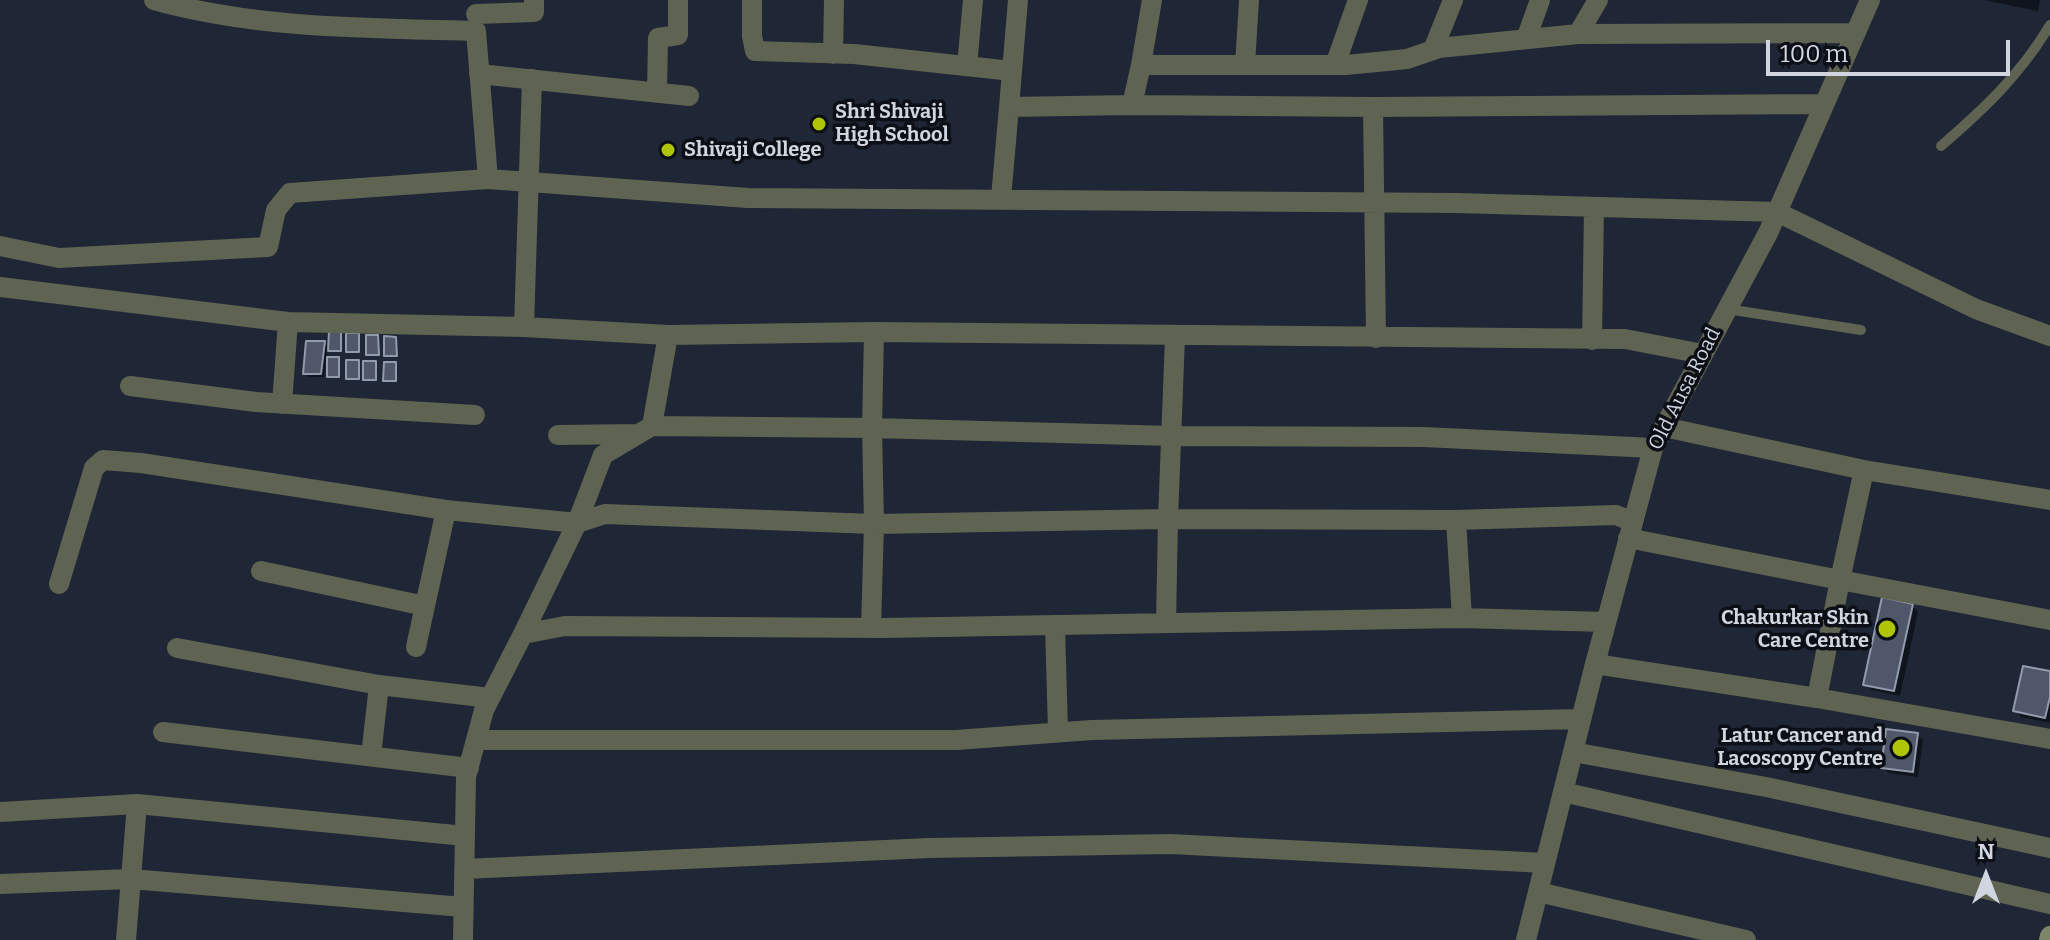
<!DOCTYPE html>
<style>
body{margin:0}
#map{position:relative;width:2050px;height:940px;overflow:hidden;background:#1f2635;font-family:Bitter,serif}
canvas{display:block}
.north{position:absolute;left:1946px;top:836px;width:80px;height:80px;-webkit-text-stroke:6px #0c0f16;paint-order:stroke;rotate:0deg;font-size:22px;font-weight:700;line-height:32px;text-align:center;color:#d0d5df}
.north::after{content:'';display:block;margin:auto;width:28px;height:36px;background:#d0d5df;clip-path:polygon(50% 0,100% 100%,50% 72%,0 100%)}
.scale{position:absolute;left:1766px;top:40px;width:244px;height:36px;box-sizing:border-box;border:4px solid #d0d5df;border-top:0;padding-left:10px;font-size:24px;line-height:28px;white-space:nowrap;color:#d0d5df;-webkit-text-stroke:6px #0c0f16;paint-order:stroke}
</style>
<div id="map">
<canvas width="2050" height="940"></canvas>
<div class="north">N</div>
<div class="scale">100 m</div>
</div>
<script>
const context = document.querySelector('canvas').getContext('2d');
context.lineJoin = 'round';
function fillPath(path, color) { context.fillStyle = color; context.fill(path, 'evenodd'); }
function strokePath(path, color, width, dash) { context.strokeStyle = color; context.lineWidth = width; context.lineCap = dash ? 'butt' : 'round'; context.setLineDash(dash || []); context.stroke(path); }
function write(font, color, halo, rows, align = 'center') {
  context.font = font + ' Bitter,serif'; context.lineWidth = 7; context.setLineDash([]); context.textBaseline = 'middle'; context.strokeStyle = halo; context.fillStyle = color; for (const [text, x, y, turn = 0] of rows) {
    context.save(); context.translate(x, y); context.rotate((+turn || 0) * Math.PI / 180); context.textAlign = isNaN(turn) ? turn : align; if (halo) context.strokeText(text, 0, 0); context.fillText(text, 0, 0); context.restore();
  }
}
const shadow = new Path2D(`
 M1984 0H2040L2038 11Z
 M340 334 342 351H332L328 348 326 359 340 360V377H330L329 362H326L324 377H308L305 374 324 343 330 349Z
 M1912 606 1918 612 1900 696 1872 690 1866 684Z
 M2050 673V723L2021 717 2016 711Z
 M1917 734 1923 740 1918 777 1889 773 1883 768Z`);
const building = new Path2D(`
 M329 331 341 332V351H328Z
 M346 333H359V352H346Z
 M366 335H378L379 355H366Z
 M384 336 396 337 397 356H384Z
 M306 341H325L321 374H303Z
 M327 357H339V377H327Z
 M346 360H359V379H346Z
 M363 361H376V380H363Z
 M384 362H396V381H383Z
 M1882 597 1913 604 1894 691 1863 685Z
 M2023 666 2050 671V697L2045 718 2013 711Z
 M1886 729 1918 733 1913 772 1881 768Z`);
const service = new Path2D(`
 M1941 146C1984 109 2021 74 2050 25
 M1727 309 1861 330`);
const minor = new Path2D(`
 M154 0C258 29 368 28 476 31L488 179 748 198 1457 203 1777 212 1976 309 2050 336
 M752 0V36L755 51 854 54 1012 71
 M476 14 534 12V0
 M1578 34 1598 0
 M1526 39 1540 0
 M1433 50 1453 0
 M833 54 834 0
 M1141 65 1152 0
 M1245 65 1249 0
 M1335 65 1358 0
 M967 66 973 0
 M479 74 689 96
 M532 79 524 327 668 335
 M657 92 658 38 678 35V0
 M1132 105 1141 65H1346L1407 59 1439 48 1578 34 1854 33
 M1009 107 1018 0
 M1001 198 1009 107 1132 105 1373 107
 M0 246 59 258 268 247 276 210 290 193 488 179
 M0 287 288 322 524 327
 M1376 338 1373 107 1823 104
 M1592 340 1594 207
 M130 386 256 402 475 415
 M282 404 288 322
 M652 426 872 428 874 332 1625 339 1703 354
 M1664 427 1864 470
 M558 435 638 434
 M2050 500 1864 470 1840 580 2050 620
 M1628 538 1840 580 1817 698
 M261 571 425 606
 M59 584 94 468 103 460 141 463 446 510
 M1462 618 1456 520 1616 515 1633 522
 M1166 623 1168 519 1456 520
 M1055 625 1058 732
 M871 628 874 524 1168 519 1175 337
 M523 634 577 523 605 514 874 524 872 428 1173 436 1424 437 1653 448
 M416 647 446 510 577 523 603 455 652 426 668 335 874 332
 M177 648 379 685
 M1595 664 1817 698 2050 739
 M163 732 469 768
 M476 740H956L1092 730 1581 719
 M1573 752 1766 787 2050 848
 M371 756 379 685 490 698
 M1563 792 2050 904
 M0 812 137 804 465 836
 M464 869 929 848 1170 844 1545 863
 M0 884 131 879 463 907
 M1538 892 1746 940
 M126 940 137 804
 M463 940 466 777 484 710 523 634 565 626 883 628 1462 618 1606 622
 M1526 940 1595 664 1653 448 1768 233 1870 0`);
const secondary = new Path2D(`
 M2049 940 2050 936`);
const markers = [
 [819,124,8,"#afc507"],
 [668,150,8,"#afc507"],
 [1887,629,10,"#afc507"],
 [1901,748,10,"#afc507"]
];
const poiNames = [
 ["Shri Shivaji",835,112],
 ["High School",835,135],
 ["Shivaji College",684,150],
 ["Chakurkar Skin",1869,618,"right"],
 ["Care Centre",1869,641,"right"],
 ["Latur Cancer and",1883,736,"right"],
 ["Lacoscopy Centre",1883,759,"right"]
];
const streetNames = [
 ["Old Ausa Road",1685,389,-63]
];
fillPath(shadow, '#0007');
fillPath(building, '#4f5768');
strokePath(building, '#929bae', 2);
strokePath(service, '#5f6351', 10);
strokePath(minor, '#5f6351', 20);
strokePath(secondary, '#7e8568', 20);
for (const [x, y, r, color] of markers) { const dot = new Path2D(); dot.arc(x, y, r, 0, 2 * Math.PI); context.fillStyle = color; context.fill(dot); strokePath(dot, '#0c0f16', 3); }
write('bold 20px', '#d0d5df', '#0c0f16', poiNames, 'left');
write('20px', '#d0d5df', '#0c0f16', streetNames);
</script>
